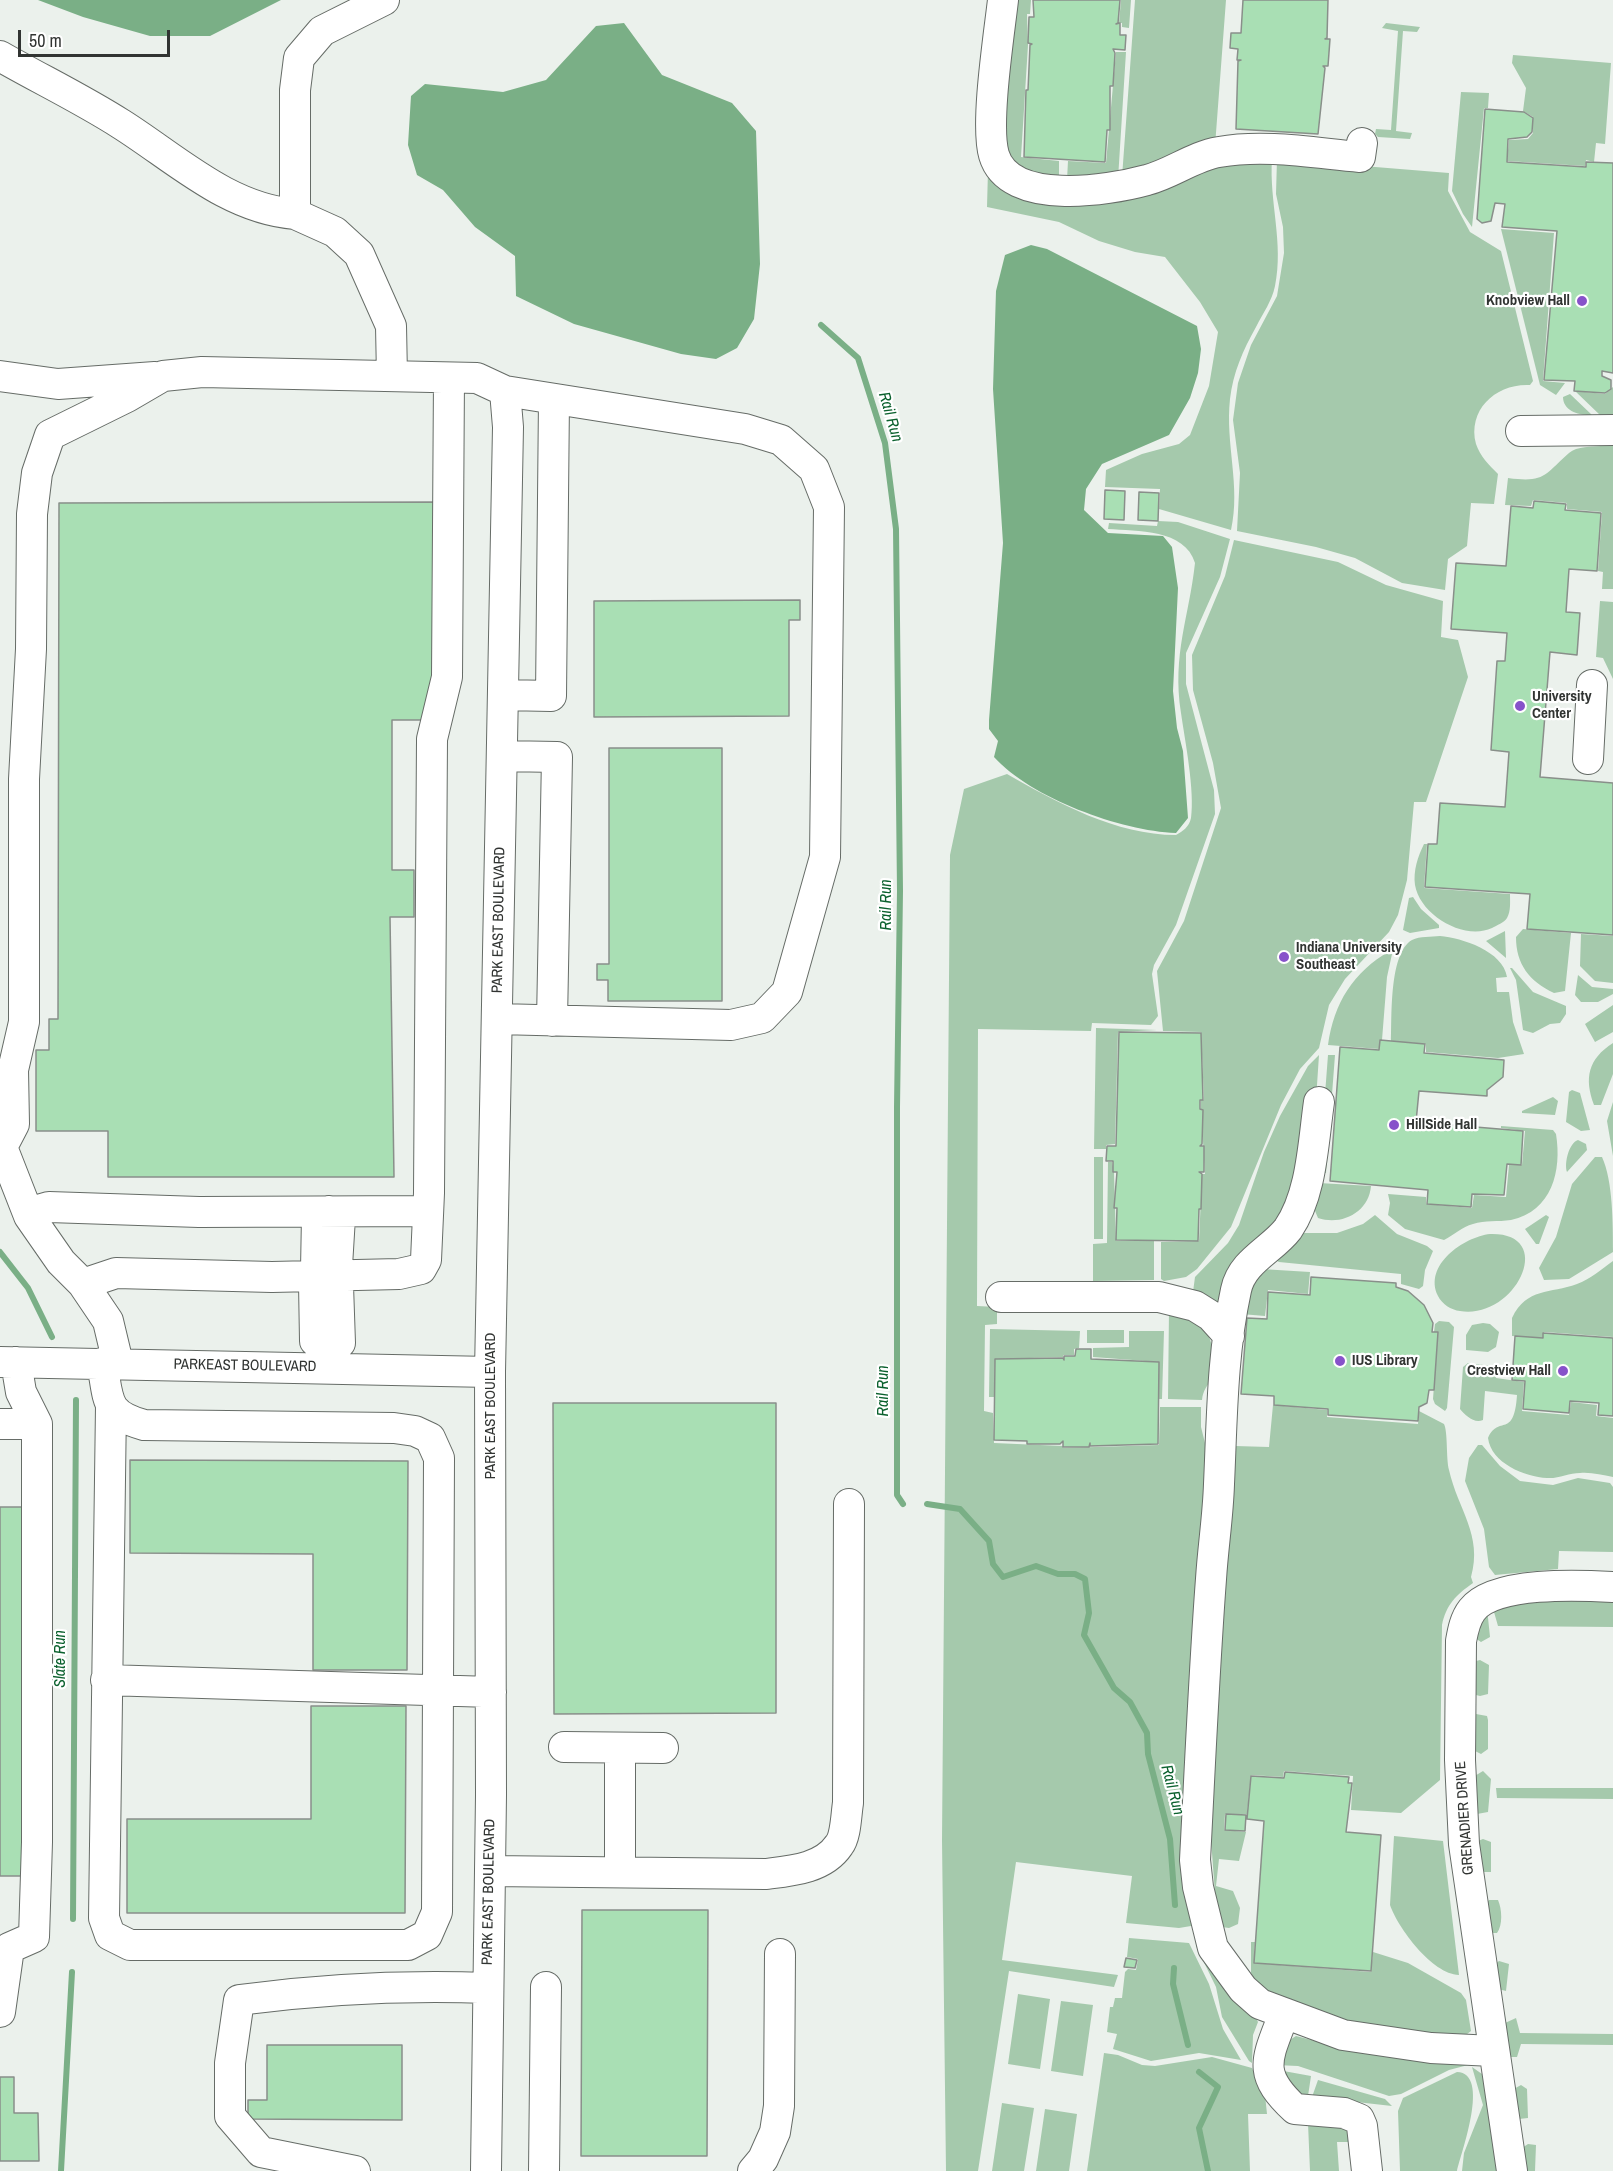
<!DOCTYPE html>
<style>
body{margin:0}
#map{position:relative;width:1613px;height:2171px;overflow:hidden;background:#ebf1ec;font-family:"Archivo Narrow",sans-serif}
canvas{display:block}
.scale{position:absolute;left:18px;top:30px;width:152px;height:27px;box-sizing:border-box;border:3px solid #313432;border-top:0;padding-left:8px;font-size:18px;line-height:21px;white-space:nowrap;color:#313432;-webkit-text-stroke:4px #fff;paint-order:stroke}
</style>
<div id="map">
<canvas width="1613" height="2171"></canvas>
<div class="scale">50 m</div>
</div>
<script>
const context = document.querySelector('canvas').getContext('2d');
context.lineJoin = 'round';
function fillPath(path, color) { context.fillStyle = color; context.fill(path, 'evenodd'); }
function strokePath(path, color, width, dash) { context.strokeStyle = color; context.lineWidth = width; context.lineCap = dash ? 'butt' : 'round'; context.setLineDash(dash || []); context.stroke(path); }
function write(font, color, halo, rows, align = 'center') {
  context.font = font + ' "Archivo Narrow",sans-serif'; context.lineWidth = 4.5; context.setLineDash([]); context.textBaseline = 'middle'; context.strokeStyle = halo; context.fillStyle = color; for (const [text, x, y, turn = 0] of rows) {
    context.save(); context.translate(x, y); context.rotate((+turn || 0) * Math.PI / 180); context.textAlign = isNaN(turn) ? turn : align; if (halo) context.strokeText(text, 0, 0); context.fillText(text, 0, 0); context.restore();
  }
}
const green = new Path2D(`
 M1013 0H1031L1030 14H1027L1028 45 1021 157 1059 161V181L1011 168 1002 110Z
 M1121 0H1131L1129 28 1122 27V23H1119Z
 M1135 0H1226L1215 146 1122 177Z
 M1386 23 1420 27 1417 32 1403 31 1396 131 1412 133 1410 139 1378 137 1375 134 1376 129 1391 130 1398 31 1382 28Z
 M1116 52H1126L1118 179 1067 180 1068 161 1106 163Z
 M1513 55 1611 63 1605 144 1596 143 1594 162 1586 160 1585 166 1507 161 1509 140 1528 139 1533 133V117L1523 111 1526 88 1512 63Z
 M1461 92 1489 93 1488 108H1484L1472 227 1463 214 1452 191Z
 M1240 159H1272C1269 202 1284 243 1275 286 1272 301 1263 313 1256 327 1243 350 1233 373 1230 399 1225 444 1241 486 1231 530L1159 509 1160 489 1105 487 1106 470 1142 454 1179 444 1190 435 1209 386 1218 332 1200 302 1165 257 1135 252 1099 241 1059 222 987 207 988 170 1016 190Z
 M1277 159 1449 173 1448 191 1470 232 1501 251 1533 381 1530 385C1497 383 1467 409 1476 444 1480 456 1489 465 1498 474L1494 504 1471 503 1467 546 1448 559 1445 590 1402 583 1355 558 1316 547 1237 531 1240 473 1233 420 1238 383 1251 345 1277 296 1284 253 1283 227 1276 194Z
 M1501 229 1554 233 1543 381 1565 383 1556 395 1540 385Z
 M1613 387V416H1601L1575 391 1605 394Z
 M1570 394 1592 415C1580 416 1563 411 1563 397Z
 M1601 446H1613V589H1602L1603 572 1598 571 1602 512 1567 509V503L1533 500 1531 506 1505 505 1508 478C1545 483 1544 475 1569 453 1577 446 1592 447 1601 446Z
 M1158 521 1178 522 1230 539 1220 577 1186 653V684L1214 790 1215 814 1176 925 1154 965 1152 974 1158 1016 1151 1025 1092 1023 1091 1031 978 1029 977 1306 997 1307V1324L985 1325 984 1411 993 1413 994 1443 1063 1446V1448L1159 1445 1160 1407H1201V1427L1207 1451 1197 1918 1191 1926 1179 1928 1126 1923 1132 1876 1016 1862 1002 1960 1118 1975 1114 1987 1009 1971 978 2171H946L942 1840 950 855 964 789 1007 774C1058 803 1116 835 1176 835 1183 831 1189 827 1191 818 1195 791 1185 741 1181 713 1172 654 1189 618 1195 563 1185 529 1137 531 1108 529L1109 523 1157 526Z
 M1234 540 1338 562 1386 585 1443 601 1441 637 1458 640 1468 677 1426 802H1414L1407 880 1398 915 1389 932 1345 979 1329 1005 1319 1048 1300 1069 1281 1105 1231 1227 1197 1269 1186 1277 1164 1281 1161 1279V1242L1199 1241 1202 1174H1205L1201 1109V1100H1204L1201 1032 1163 1031 1157 971 1184 921 1221 808 1213 763 1193 690 1192 655 1225 576Z
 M1600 601 1613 602V679L1603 658 1596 657Z
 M1424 844H1427L1424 888 1510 894C1510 902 1511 911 1507 918 1504 923 1497 925 1492 928 1464 941 1420 915 1415 885 1413 871 1418 856 1424 844Z
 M1413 897 1421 909 1439 925V928L1410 933 1403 930 1409 898Z
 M1523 929 1571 933 1565 991 1554 993C1529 981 1516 964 1516 937Z
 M1505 931 1506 958 1486 941Z
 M1581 934 1613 936V983L1595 981 1580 966Z
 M1440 936C1462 938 1503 951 1507 977L1496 978 1497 992H1509L1513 1022 1524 1054 1498 1058 1426 1052V1044L1391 1041C1392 1017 1389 953 1412 940 1420 936 1431 937 1440 936Z
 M1390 951 1392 954 1387 977 1382 1040H1380L1379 1049 1328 1045C1334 1003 1353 972 1390 951Z
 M1510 968H1512L1533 992 1566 1006V1014L1560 1023 1550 1024 1533 1033 1523 1030 1516 980Z
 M1578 975 1592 987 1613 989V994L1598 1002H1581L1575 995Z
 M1613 1005V1032L1595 1042 1585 1024Z
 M1096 1028 1157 1030 1118 1032 1115 1144 1106 1145V1149H1094Z
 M1613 1043V1074L1601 1105H1594C1584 1078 1588 1059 1613 1043Z
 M1319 1055 1316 1100 1287 1212 1224 1306 1193 1292 1195 1277 1228 1243 1239 1225 1264 1152 1280 1116 1308 1066Z
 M1328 1055H1335L1326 1173H1319Z
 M1572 1090 1580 1093 1590 1130 1581 1131 1566 1122 1569 1092Z
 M1553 1097 1558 1101 1555 1115 1522 1113V1111Z
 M1613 1102V1156L1607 1121Z
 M1501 1126 1553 1130 1556 1134C1562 1171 1552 1211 1511 1220 1498 1222 1485 1220 1473 1224 1462 1227 1454 1235 1444 1240L1405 1229 1388 1215 1390 1203 1388 1194 1426 1197V1204L1472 1208 1474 1195 1506 1197 1509 1165H1522L1525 1131 1501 1128Z
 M1578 1140 1586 1144 1587 1150 1567 1172C1564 1163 1569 1143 1578 1140Z
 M1094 1157H1103V1239H1094Z
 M1595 1157H1602C1613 1181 1613 1224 1613 1252L1569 1279 1544 1280 1539 1268 1556 1237 1572 1184Z
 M1108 1162H1112L1114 1172 1116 1241H1154V1280L1093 1281V1244L1107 1243Z
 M1319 1183 1371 1186C1369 1212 1342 1226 1318 1218L1313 1206Z
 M1375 1215 1397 1234 1427 1246 1433 1251 1425 1270 1423 1286 1419 1289 1401 1284V1274L1279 1262 1274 1259 1300 1233H1337L1363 1224Z
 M1546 1215 1549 1217 1539 1244H1536L1525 1229Z
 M1490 1234C1558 1232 1516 1320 1460 1311 1451 1310 1442 1304 1438 1296 1423 1265 1464 1237 1490 1234Z
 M1613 1261V1337L1544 1332 1543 1338 1512 1336V1318C1527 1287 1550 1294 1577 1284 1590 1279 1602 1269 1613 1261Z
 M1261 1269 1310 1272 1308 1294 1268 1290 1265 1316 1241 1314 1243 1300Z
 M1169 1310C1195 1321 1214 1327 1213 1360 1213 1365 1214 1374 1211 1379 1207 1387 1203 1390 1202 1400L1168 1399Z
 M1439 1321 1449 1322 1454 1327 1447 1408 1445 1411 1435 1404 1433 1399 1438 1332H1434L1435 1324Z
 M1483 1323 1490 1324 1499 1332 1496 1347 1488 1352 1466 1350V1335L1472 1325Z
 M990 1329 1080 1331 1079 1348 1074 1349V1355H1063V1357L995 1359 994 1397H989Z
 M1087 1330H1124V1343H1087Z
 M1129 1331H1164L1162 1399H1159V1362L1093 1357V1348L1129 1347Z
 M1468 1363 1491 1366 1496 1378 1524 1382 1522 1411 1569 1415 1571 1402 1597 1405 1596 1416 1613 1418V1477C1602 1475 1591 1472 1580 1473 1569 1473 1558 1479 1547 1478 1525 1477 1491 1463 1488 1438 1499 1414 1514 1440 1517 1395L1485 1391 1483 1420C1474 1424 1465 1415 1460 1409L1463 1367Z
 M1273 1405 1327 1410V1417L1418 1424 1419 1411 1444 1424C1448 1432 1446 1458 1449 1470 1458 1510 1483 1535 1471 1577L1473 1583C1456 1595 1446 1605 1442 1625L1440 1780 1401 1813 1351 1810 1353 1776 1284 1771 1283 1777 1251 1775 1247 1814H1225L1224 1830 1246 1832 1239 1861 1219 1859 1216 1886 1233 1891 1240 1908 1238 1924 1229 1928 1222 1927 1216 1907 1210 1826 1235 1446 1269 1447Z
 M1478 1445H1482L1500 1466 1520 1481 1553 1485 1578 1478 1610 1483 1613 1487V1552L1559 1551 1558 1569 1495 1575 1489 1567 1484 1529 1465 1481 1469 1458Z
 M1613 1597V1627L1498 1626 1492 1605Z
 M1487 1608 1490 1637 1481 1642 1472 1636Z
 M1480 1660 1489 1665 1488 1694 1480 1696 1472 1694V1662Z
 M1476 1714 1487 1716 1488 1720V1749L1481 1754 1471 1749V1717Z
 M1483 1771 1491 1779 1488 1812 1477 1814 1473 1777Z
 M1496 1788H1613V1799L1497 1798Z
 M1394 1836 1443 1841 1459 1975C1432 1974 1398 1928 1390 1905Z
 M1483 1839 1491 1842V1872H1482L1478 1841Z
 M1489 1900H1498C1502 1909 1503 1925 1497 1933H1490L1485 1905Z
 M1129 1938 1189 1943 1209 1984 1223 2029 1241 2060 1199 2053 1151 2061 1113 2049 1117 2034 1107 2032 1110 2007H1113L1115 1998H1122L1125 1972 1128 1969 1136 1970 1138 1959 1127 1957Z
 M1251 1942H1255L1254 1963 1371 1972 1373 1952 1408 1963 1461 1993 1466 2000 1471 2031 1462 2038 1300 2014 1257 1984 1251 1973Z
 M1196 1946 1206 1950 1255 2016 1258 2022 1253 2035 1252 2063 1249 2061 1222 2017 1216 1987Z
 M1499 1961 1509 1964 1506 1991 1498 1989 1495 1964Z
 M1018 1994 1050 1999 1040 2069 1008 2064Z
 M1061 2001 1093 2005 1083 2076 1051 2071Z
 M1516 2018 1520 2033 1613 2034V2045L1521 2044 1517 2057H1508L1505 2023Z
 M1296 2036 1331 2045 1468 2065 1449 2070 1401 2094 1389 2096 1298 2066 1276 2065 1285 2043Z
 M1104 2053 1118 2055 1142 2065 1155 2066 1212 2057 1252 2068 1265 2095 1267 2114H1248L1250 2171H1087Z
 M1472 2067 1482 2074 1500 2171H1462L1464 2153 1483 2105Z
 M1278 2070 1311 2076 1308 2096 1297 2094Z
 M1457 2072C1491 2073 1461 2153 1457 2171H1400L1398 2111 1403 2098Z
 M1318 2080 1385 2099 1392 2106 1312 2097Z
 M1521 2085 1527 2089 1528 2118 1519 2119 1512 2090Z
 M1002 2103 1034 2108 1024 2171H992Z
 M1045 2109 1077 2114 1069 2171H1036Z
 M1308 2123 1345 2126 1354 2142H1337L1339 2171H1310Z
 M1528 2144 1536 2145 1535 2171H1521L1522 2148Z`);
const water = new Path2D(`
 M38 0H281L210 36H150L83 17Z
 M624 23 662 75 732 103 756 131 760 264 754 319 737 348 716 359 681 354 574 324 516 296 515 256 475 227 443 190 417 175 408 145 411 96 425 84 503 92 546 80 596 26Z
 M1031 245 1047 249 1197 326 1201 349 1198 373 1190 398 1169 435 1102 464 1086 489 1084 510 1108 533 1163 536 1172 547 1178 588 1173 691 1177 728 1183 751 1188 818 1176 833C1121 831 1031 798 994 757L998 741 989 729V720L1003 543 993 389 996 291 1005 255Z`);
const stream = new Path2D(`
 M821 325 858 358 885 443 896 529 900 891 897 1107V1495L903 1504
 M0 1252 28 1288 52 1337
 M927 1504 960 1509 989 1541 993 1564 1003 1577 1036 1566 1058 1574H1075L1085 1579 1089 1613 1084 1635 1114 1688 1130 1702 1147 1733 1148 1754 1170 1839 1175 1905
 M73 1919 76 1400
 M1174 1968 1173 1984 1188 2045
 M1199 2072 1218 2087 1199 2128 1208 2171
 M61 2171 72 1972`);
const building = new Path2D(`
 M1033 0H1120L1118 23 1116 24 1120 23V35H1126L1125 50 1113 49 1115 53 1113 86H1110V130H1107L1105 162 1024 157 1026 90H1028L1030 45 1032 44 1028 43 1029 17H1034Z
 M1243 0H1328L1327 38 1325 39H1330L1328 66H1323L1325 68 1318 134 1236 129 1238 61 1241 60H1237L1238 49 1230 48 1231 33H1241Z
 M1485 109 1524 112 1533 118 1532 132 1527 137 1508 139 1507 162 1586 167V162L1613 163V373L1602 371V376L1611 380V389L1605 393 1574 391 1575 381 1544 380 1557 231 1502 227 1505 204 1495 203 1491 221 1482 223 1477 219Z
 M1105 490 1125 491 1124 520 1104 519Z
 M1139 492 1159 493 1158 521 1138 520Z
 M1534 501 1566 504 1565 510 1601 513 1597 571 1569 569 1566 612 1580 613 1577 655 1550 652 1540 777 1613 783V935L1527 929 1530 894 1425 887 1428 844H1437L1440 803 1505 807 1509 752 1491 750 1497 661H1505L1507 633 1451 629 1456 563 1506 566 1511 506 1533 508Z
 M434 502V720H392V870H414V917H390L394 1177H108V1131H36V1050H49V1019H58L59 503Z
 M800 600V620H789V716L594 717V601Z
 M609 748H722V1001H608V980H597V964H609Z
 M1119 1032 1201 1033 1203 1100H1200V1109L1203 1110 1202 1144 1200 1146H1204V1172H1199L1202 1174 1201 1209H1199L1198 1241 1116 1240 1117 1208H1114L1117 1172H1113V1161H1106L1107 1146H1116Z
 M1380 1040 1425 1044 1424 1053 1504 1060 1503 1077 1487 1090V1096L1419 1091 1416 1122 1523 1131 1521 1165 1507 1164 1504 1195 1472 1194 1471 1207 1427 1204 1428 1190 1330 1181 1340 1047 1379 1050Z
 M1311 1277 1396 1283V1287L1408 1291 1424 1305 1433 1323 1432 1332H1438L1434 1390H1429L1427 1403 1419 1407 1418 1421 1328 1415V1409L1274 1405V1396L1241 1394 1247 1318 1267 1319 1268 1292 1310 1295Z
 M1543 1333 1613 1338V1416L1598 1415 1599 1403 1570 1401 1569 1413 1523 1409 1525 1381 1512 1380 1515 1336 1543 1338Z
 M1076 1349H1091V1359L1159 1362 1158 1444 1090 1446V1443L1089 1447H1063V1441L1060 1444H1027V1441L994 1440 995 1359 1063 1358 1064 1360V1356H1075Z
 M553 1403H776V1713L554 1714Z
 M130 1460 408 1461 407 1670H313V1554L130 1553Z
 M0 1507H33V1876H0Z
 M311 1706H406L405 1913H127V1819H311Z
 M1285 1772 1349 1777 1348 1783H1352L1346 1832 1381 1835 1371 1971 1254 1963 1264 1821 1247 1819 1251 1776 1284 1778Z
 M1226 1814 1246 1815 1245 1831 1225 1830Z
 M582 1910H708L707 2156H581Z
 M1126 1958 1137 1960 1135 1968 1124 1967Z
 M267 2045H402V2120L248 2119V2100H267Z
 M0 2077H14V2113H38L39 2161H0Z`);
const minor = new Path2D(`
 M1003 0C999 35 985 125 994 155 1009 206 1107 191 1147 180 1171 174 1194 156 1219 152 1265 144 1314 153 1360 157L1362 143
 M0 56C40 79 82 99 121 124 175 158 228 209 295 214V90L299 58 322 31 384 0
 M295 214 335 232 359 254 391 326 392 376
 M0 376 58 384 155 377
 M1521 431 1613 430
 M503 695 551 696 554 399
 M502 756 557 757 552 1021
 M1588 759 1592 685
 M498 1019 731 1025 762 1018 787 992 825 857 829 507 814 469 781 440 745 429 505 391
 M1319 1102C1313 1143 1312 1194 1288 1229 1272 1250 1242 1261 1236 1290 1222 1354 1222 1420 1219 1484 1218 1516 1213 1547 1211 1579 1204 1672 1200 1766 1195 1860L1198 1887 1213 1948 1243 1989 1260 2004 1343 2035 1431 2048 1493 2051
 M28 1213 49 1207 199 1212 428 1211
 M83 1284 116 1273 272 1277 399 1274 421 1269 426 1260 429 1193 432 739 447 677 449 378
 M1001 1297H1159L1195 1306 1211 1316 1229 1336
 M330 1353 315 1341 314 1283 337 1266 340 1217 329 1211 317 1216 316 1269 338 1285 340 1343 330 1353V1368
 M0 1362 490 1372
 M102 1363C109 1400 104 1414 144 1425L394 1428 415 1431 430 1438 439 1458 437 1912 427 1935 408 1945H130L110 1935 104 1918 111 1406
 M118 1363 108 1321 83 1284 61 1262 29 1216 2 1147 14 1124 13 1070 24 1022V779L31 649 32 514 37 473 50 435 127 397 163 376 202 372 477 378 505 391 508 427 490 1372 491 1795 486 2171
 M0 1424H37
 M106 1680 491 1692
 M564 1747 663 1748
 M490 1871 765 1874C790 1871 823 1869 839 1845 846 1836 846 1815 848 1803L849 1504
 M620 1872V1748
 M0 2012 9 1948 34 1937 37 1842V1424L21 1392 16 1362
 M1284 2014C1267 2059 1256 2073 1295 2109L1344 2113 1359 2119 1362 2126 1367 2171
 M355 2171 261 2152 230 2116V2063L239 2000C322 1989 404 1985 488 1988
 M544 2171 546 1987
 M753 2171 763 2159 775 2132 779 2106 780 1954
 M1512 2171 1464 1844 1460 1760 1461 1641C1463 1630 1465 1619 1472 1610 1494 1581 1580 1585 1613 1587`);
const markers = [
 [1582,301,6,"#8752ca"],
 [1520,706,6,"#8752ca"],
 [1284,957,6,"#8752ca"],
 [1394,1125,6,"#8752ca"],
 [1340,1361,6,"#8752ca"],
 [1563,1371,6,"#8752ca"]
];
const poiNames = [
 ["Knobview Hall",1570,301,"right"],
 ["University",1532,697],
 ["Center",1532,714],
 ["Indiana University",1296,948],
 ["Southeast",1296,965],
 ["HillSide Hall",1406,1125],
 ["IUS Library",1352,1361],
 ["Crestview Hall",1551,1371,"right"]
];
const streetNames = [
 ["PARK EAST BOULEVARD",499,920,-89],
 ["PARKEAST BOULEVARD",245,1366,1],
 ["PARK EAST BOULEVARD",491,1406,-90],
 ["GRENADIER DRIVE",1465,1818,-94],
 ["PARK EAST BOULEVARD",489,1892,-89]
];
const waterNames = [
 ["Rail Run",890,417,74],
 ["Rail Run",887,905,-90],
 ["Rail Run",884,1391,-90],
 ["Slate Run",61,1659,-90],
 ["Rail Run",1172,1790,75]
];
fillPath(green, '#a5c9ac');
fillPath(water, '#7aaf86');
strokePath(stream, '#7aaf86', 6);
fillPath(building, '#a9dfb4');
strokePath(building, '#898f8a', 1.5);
strokePath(minor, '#666c67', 32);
strokePath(minor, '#fff', 30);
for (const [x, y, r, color] of markers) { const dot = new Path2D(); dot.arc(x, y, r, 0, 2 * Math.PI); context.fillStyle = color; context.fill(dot); strokePath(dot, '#fff', 2); }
write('bold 15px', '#313432', '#fff', poiNames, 'left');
write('15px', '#313432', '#fff', streetNames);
write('italic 16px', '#0b612e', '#fff', waterNames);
</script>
